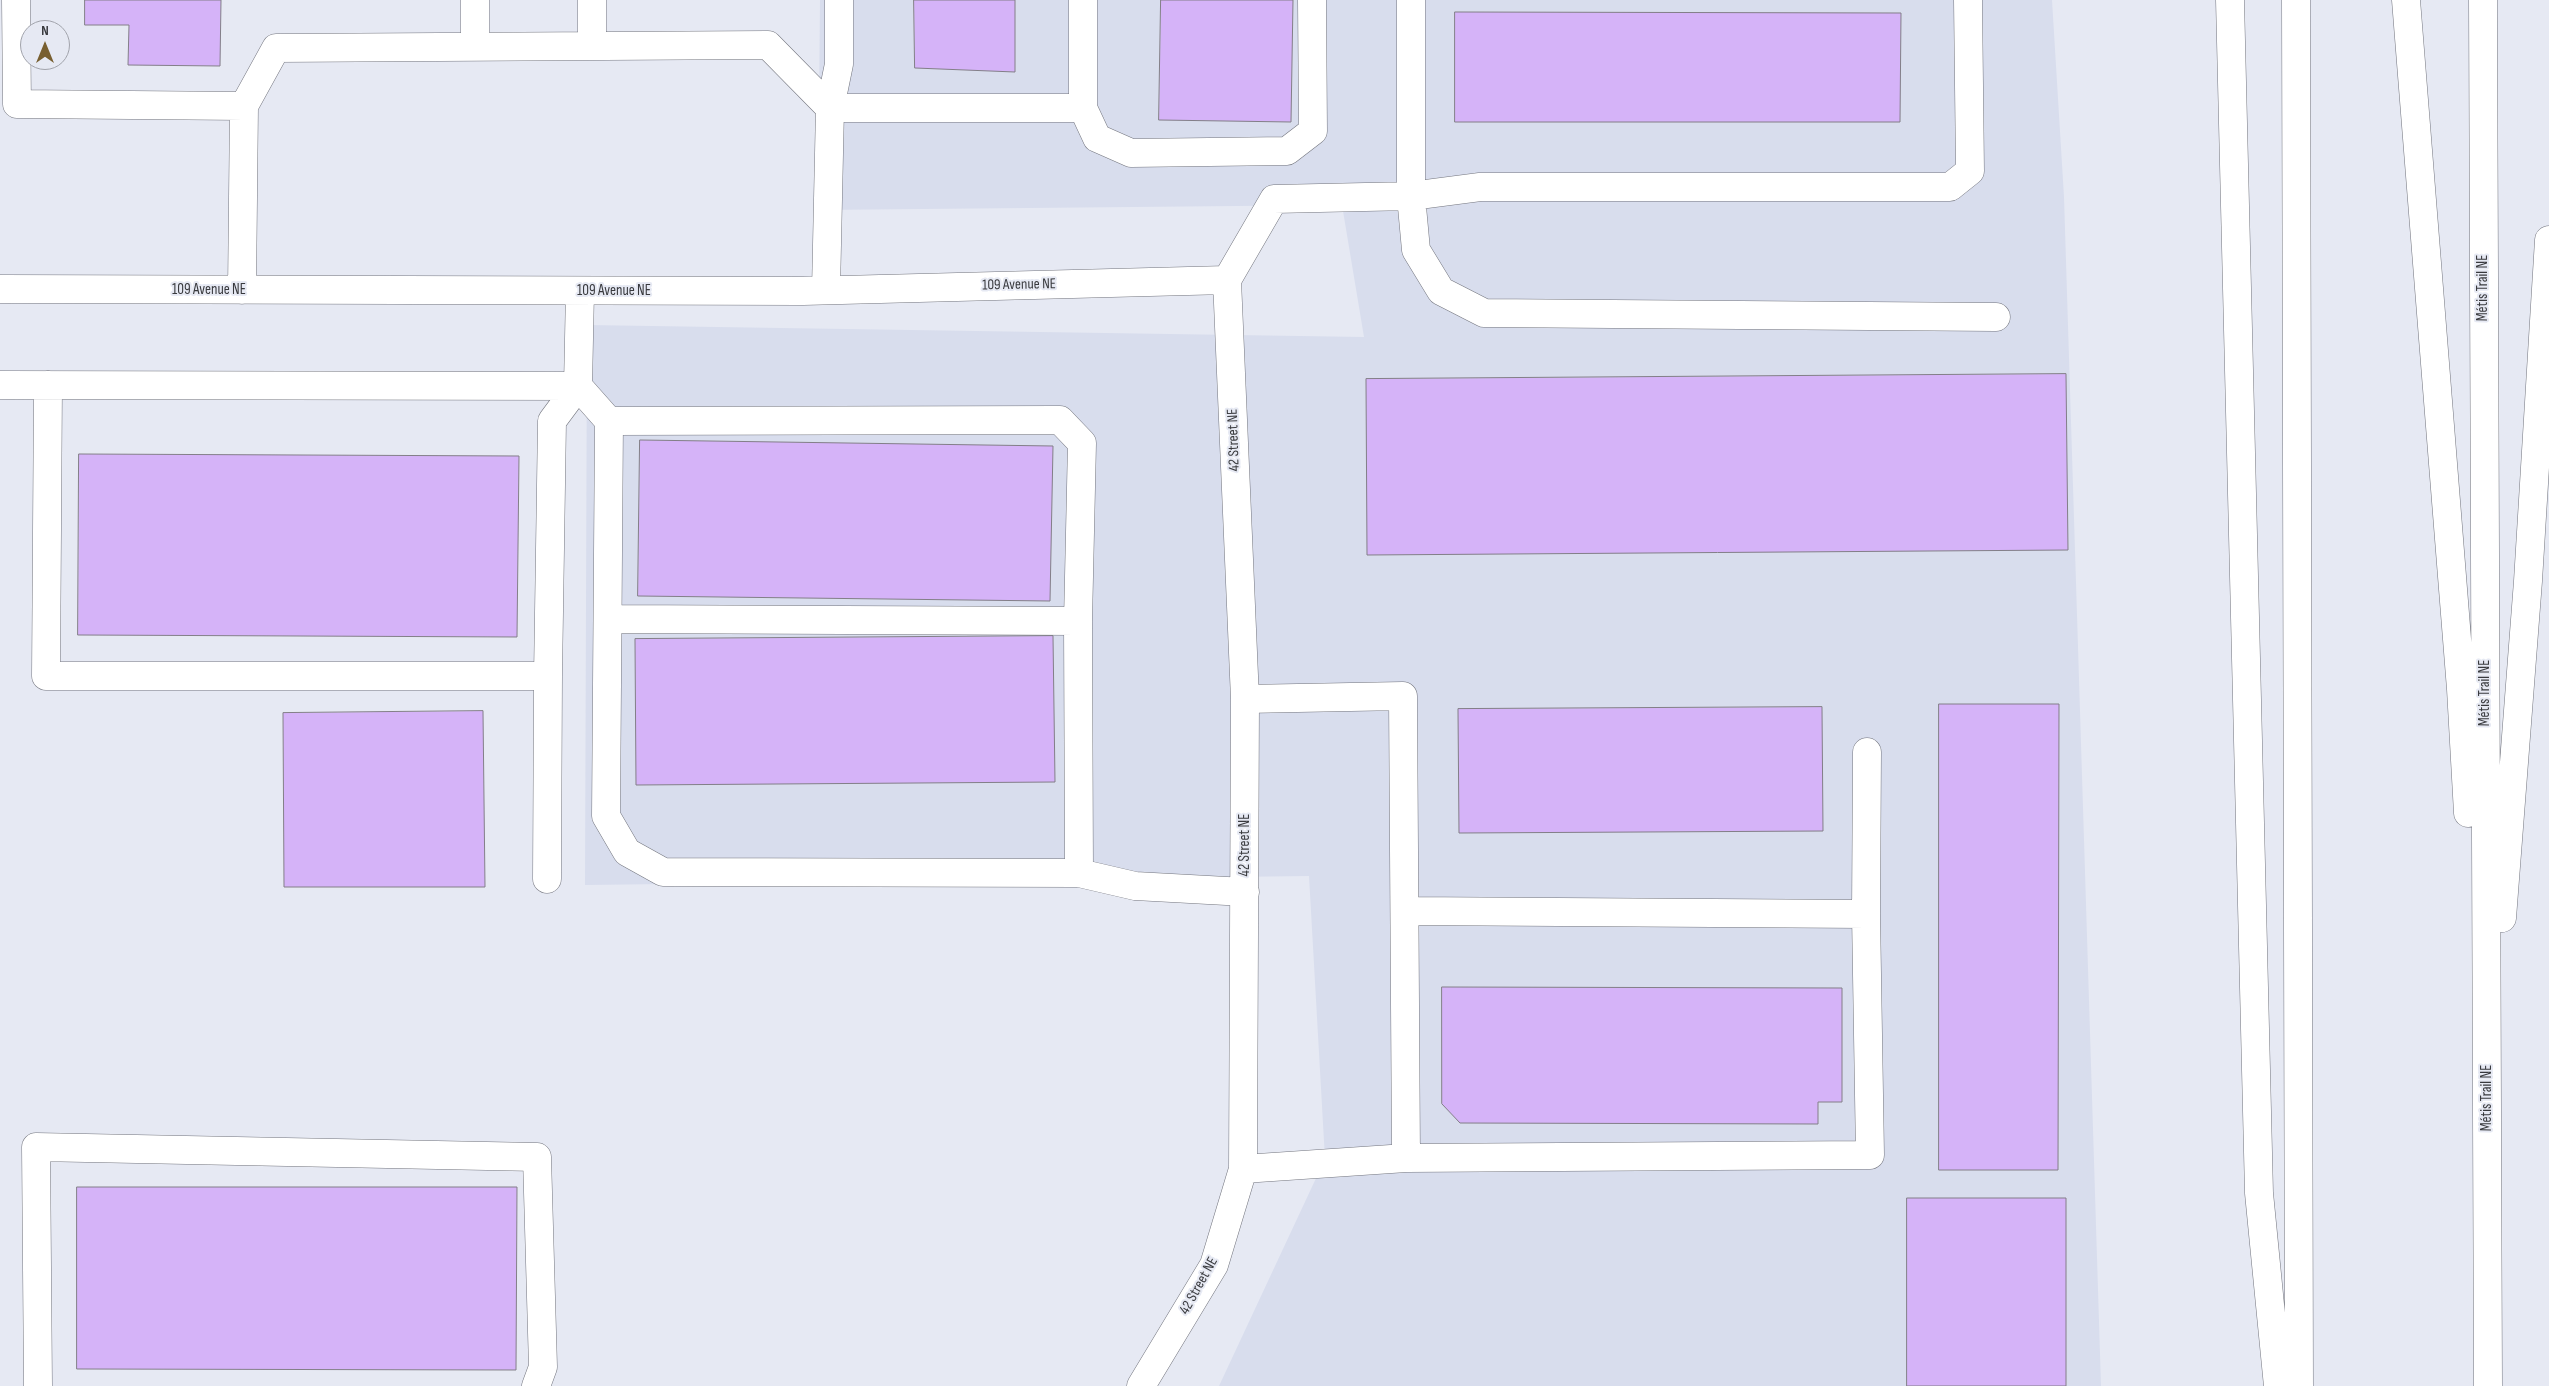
<!DOCTYPE html>
<meta charset="utf-8">
<style>
body{margin:0}
#map{position:relative;width:2549px;height:1386px;overflow:hidden;background:#e6e9f3;font-family:"Sofia Sans Condensed",sans-serif}
canvas{display:block}
.north{position:absolute;left:20px;top:20px;width:50px;height:50px;box-sizing:border-box;background:#e6e9f3;border:1px solid #a1a3ab;border-radius:50%;rotate:0deg;font-size:14px;font-weight:700;line-height:20px;text-align:center;color:#393a3e}
.north::after{content:'';display:block;margin:auto;width:18px;height:22px;background:#785f30;clip-path:polygon(50% 0,100% 100%,50% 72%,0 100%)}
</style>
<div id="map">
<canvas width="2549" height="1386"></canvas>
<div class="north">N</div>
</div>
<script>
const context = document.querySelector('canvas').getContext('2d');
context.lineJoin = 'round';
function fillPath(path, color) { context.fillStyle = color; context.fill(path, 'evenodd'); }
function strokePath(path, color, width, dash) { context.strokeStyle = color; context.lineWidth = width; context.lineCap = dash ? 'butt' : 'round'; context.setLineDash(dash || []); context.stroke(path); }
function write(font, color, halo, rows, align = 'center') {
  context.font = font + ' "Sofia Sans Condensed",sans-serif'; context.lineWidth = 4; context.setLineDash([]); context.textBaseline = 'middle'; context.strokeStyle = halo; context.fillStyle = color; for (const [text, x, y, turn = 0] of rows) {
    context.save(); context.translate(x, y); context.rotate((+turn || 0) * Math.PI / 180); context.textAlign = isNaN(turn) ? turn : align; if (halo) context.strokeText(text, 0, 0); context.fillText(text, 0, 0); context.restore();
  }
}
const built = new Path2D(`
 M820 0H2052L2064 197 2101 1386H1219L1325 1159 1309 876 585 885 587 325 1364 337 1342 205 818 210Z`);
const building = new Path2D(`
 M85 0H221L220 66 128 65 129 25H85Z
 M914 0H1015V72L915 68Z
 M1161 0H1293L1291 122 1159 120Z
 M1455 12 1901 13 1900 122H1455Z
 M2066 374 2068 550 1367 555 1366 379Z
 M640 440 1053 446 1050 601 638 596Z
 M79 454 519 456 517 637 78 635Z
 M1053 636 1055 782 636 785 635 639Z
 M1939 704H2059L2058 1170H1939Z
 M1822 707 1823 831 1459 833 1458 709Z
 M483 711 485 887H284L283 713Z
 M1442 987 1842 988V1102H1818V1124L1460 1123 1442 1104Z
 M77 1187H517L516 1370 77 1369Z
 M1907 1198H2066V1386H1907Z`);
const minor = new Path2D(`
 M16 0 17 104 244 106
 M475 0V45
 M1411 0V196L1480 187H1950L1970 171 1968 0
 M592 45V0
 M1083 108 1097 138 1131 153 1287 151 1313 131 1312 0
 M1227 280 1274 199 1411 196 1416 250 1441 291 1484 313 1996 317
 M0 289 803 291 1227 280
 M242 290 244 106 276 48 768 45 830 108H1083V0
 M826 290 830 108 839 64V0
 M580 291 578 386 609 421 606 816 627 852 663 872 1079 873 1135 886 1245 892
 M0 385 578 386
 M48 385 46 676H548L547 879
 M609 421 1060 420 1082 443 1078 621 1079 873
 M608 619 1078 621
 M548 676 552 421 578 386
 M1245 699 1403 696 1406 1158 1870 1155 1866 914 1406 911
 M1866 914 1867 752
 M1243 1169 1406 1158
 M38 1386 36 1147 537 1157 543 1367 536 1386
 M1141 1386 1214 1265 1243 1169 1245 699 1227 280`);
const major = new Path2D(`
 M2230 0 2259 1193 2278 1386
 M2296 0 2299 1386
 M2406 0 2461 689 2468 813
 M2483 0 2488 1386
 M2502 918 2528 581 2549 240`);
const streetNames = [
 ["109 Avenue NE",1019,285,-1],
 ["Métis Trail NE",2483,288,-90],
 ["109 Avenue NE",209,290],
 ["109 Avenue NE",614,291],
 ["42 Street NE",1234,440,-92],
 ["Métis Trail NE",2485,693,-90],
 ["42 Street NE",1245,845,-90],
 ["Métis Trail NE",2487,1098,-90],
 ["42 Street NE",1199,1286,-61]
];
fillPath(built, '#d8dded');
fillPath(building, '#d5b3f8');
strokePath(building, '#837f88', 1);
strokePath(minor, '#73757e', 29);
strokePath(major, '#73757e', 29);
strokePath(minor, '#fff', 28);
strokePath(major, '#fff', 28);
write('15px', '#393a3e', '#e6e9f3', streetNames);
</script>
